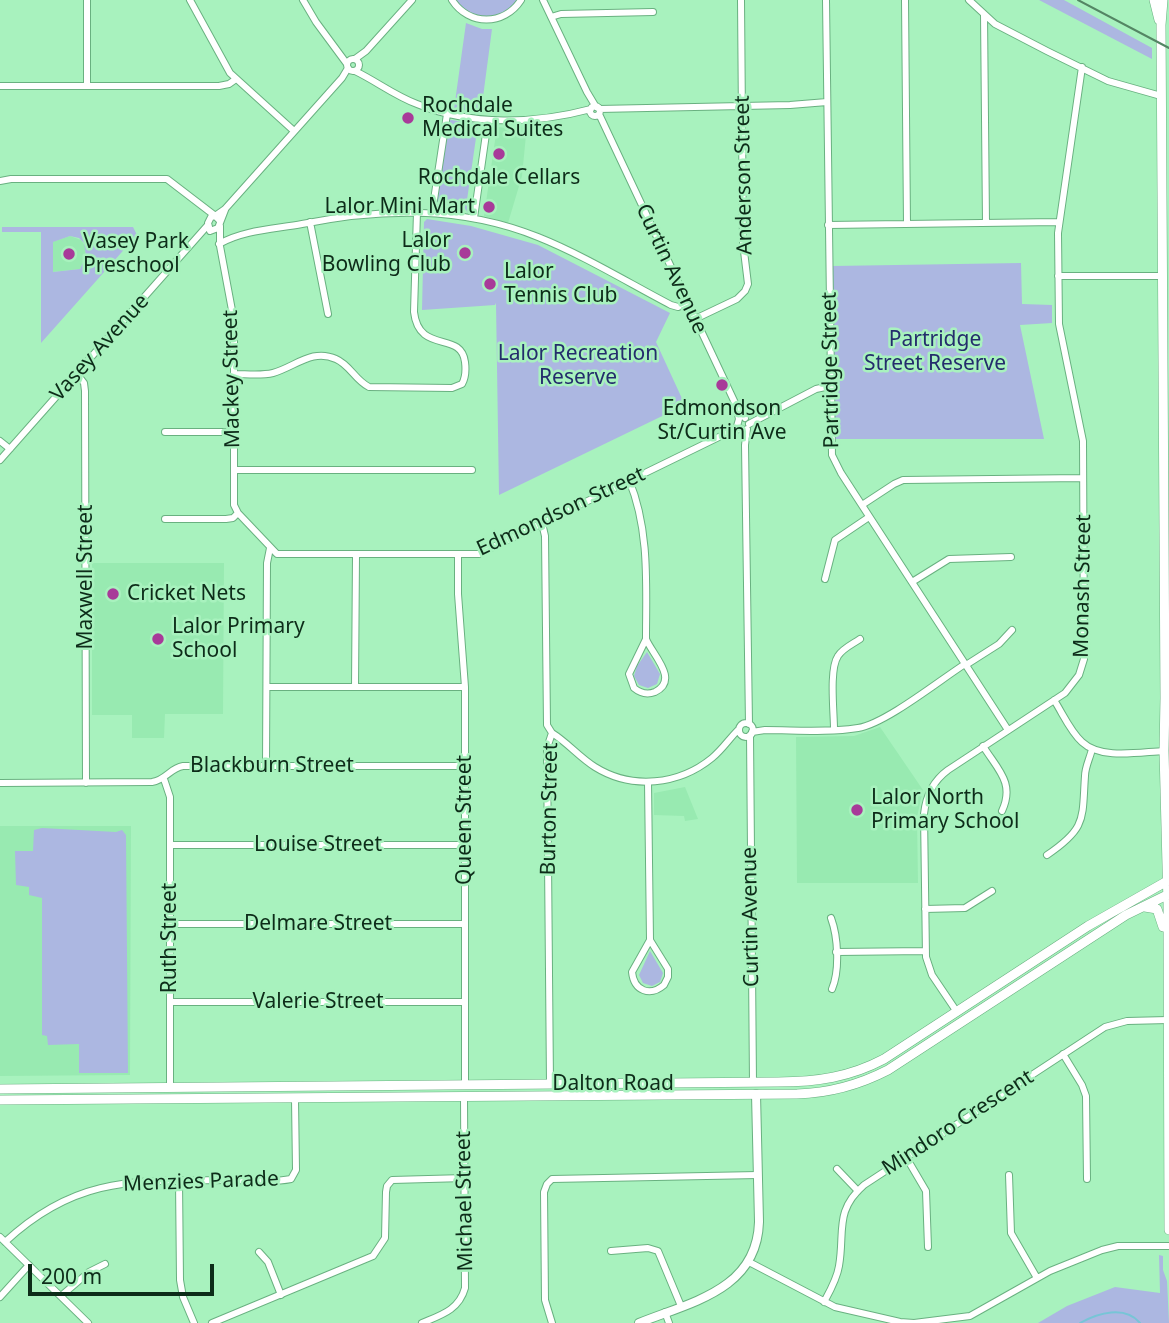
<!DOCTYPE html>
<style>
body{margin:0}
#map{position:relative;width:1169px;height:1323px;overflow:hidden;background:#a8f2be;font-family:"Noto Sans",sans-serif}
canvas{display:block}
.scale{position:absolute;left:28px;top:1264px;width:186px;height:32px;box-sizing:border-box;border:4px solid #0d2c19;border-top:0;padding-left:9px;font-size:21px;line-height:24px;white-space:nowrap;color:#0d2c19;-webkit-text-stroke:5px #a8f2be;paint-order:stroke}
</style>
<div id="map">
<canvas width="1169" height="1323"></canvas>
<div class="scale">200 m</div>
</div>
<script>
const context = document.querySelector('canvas').getContext('2d');
context.lineJoin = 'round';
function fillPath(path, color) { context.fillStyle = color; context.fill(path, 'evenodd'); }
function strokePath(path, color, width, dash) { context.strokeStyle = color; context.lineWidth = width; context.lineCap = dash ? 'butt' : 'round'; context.setLineDash(dash || []); context.stroke(path); }
function write(font, color, halo, rows, align = 'center') {
  context.font = font + ' "Noto Sans",sans-serif'; context.lineWidth = 5; context.setLineDash([]); context.textBaseline = 'middle'; context.strokeStyle = halo; context.fillStyle = color; for (const [text, x, y, turn = 0] of rows) {
    context.save(); context.translate(x, y); context.rotate((+turn || 0) * Math.PI / 180); context.textAlign = isNaN(turn) ? turn : align; if (halo) context.strokeText(text, 0, 0); context.fillText(text, 0, 0); context.restore();
  }
}
const built = new Path2D(`
 M527 125 522 176 508 223 484 216 497 127 507 128V126Z
 M70 236 81 240 85 246 86 256 80 269 52 272V242Z
 M92 563H224L223 714H165L164 738H132V715H92Z
 M880 727 923 790 917 817 918 883H797L796 737 854 736Z
 M685 787 698 819 685 821 684 816 654 815V793Z
 M0 826H131L130 1075 0 1076Z`);
const green = new Path2D(`
 M455 0H517C500 23 471 21 455 0Z
 M1039 0H1064L1152 48V59Z
 M466 23 482 29H492L481 112 454 109Z
 M451 120 478 124 467 200 471 208 468 213 464 207 447 205 445 211 440 209 436 200 448 122Z
 M427 219 471 226 538 245 670 313 656 342 685 405 499 495 496 303 495 305 422 310 424 222Z
 M2 227H133L137 235 41 343V232H2ZM70 236 79 238 84 243 86 256 80 269 53 272V242Z
 M1021 263 1022 304 1052 305V323L1020 325 1044 439H834L833 266Z
 M647 652 660 674 657 684 648 688 639 685 634 676 637 666Z
 M42 828 116 832 122 830 126 835 128 1073H79V1044L48 1045 47 1036 42 1035V898L29 895V887L16 885 15 851H33L34 830Z
 M650 951 663 973 660 982 652 986 643 983 639 975Z
 M1159 1255 1163 1256V1270L1167 1281 1169 1323H1038L1067 1306 1115 1287 1160 1293Z`);
const stream = new Path2D(`
 M1080 1323C1098 1313 1125 1305 1140 1323`);
const street = new Path2D(`
 M87 0V86
 M190 0 230 73 294 131
 M303 0 316 22 347 64
 M452 0C469 26 504 26 521 0
 M543 0 587 92 596 107
 M826 0 832 455 841 473 1008 730
 M905 0 907 224
 M969 0 995 24 1047 51 1108 81 1161 96
 M984 14 986 223
 M551 17 561 14 653 12
 M347 65a6 6 0 1 1 12 0a6 6 0 1 1-12 0Z
 M355 59 366 51 412 0
 M355 71C376 81 395 96 417 104 471 126 535 124 591 109
 M0 86H219L229 84 236 79
 M590 111a5 5 0 1 1 10 0a5 5 0 1 1-10 0Z
 M599 109 790 105 827 102
 M599 114 736 405 745 418
 M0 181 11 179H167L214 215
 M432 213 447 114
 M215 216 225 209 342 78 348 68
 M474 218 488 120
 M220 221 215 216 211 217 208 223 210 231 218 228 225 210
 M310 222 328 314
 M828 225 1058 222
 M220 226V246L234 321V505L238 513 277 554H479L725 434 739 429
 M219 244C243 230 275 229 302 224 381 208 461 206 538 237 583 255 627 282 671 305L678 307 687 303
 M1058 276H1163
 M695 319 737 299 745 291 748 284 743 243 741 0
 M77 374 84 383 85 391 86 783
 M234 374C246 374 261 376 273 373 295 367 312 348 336 359 350 365 355 380 369 387L452 388 462 384C466 377 466 370 465 362 461 330 419 355 414 312L417 212
 M737 410 739 419 737 426 743 430
 M749 424 816 389 830 386
 M747 429 745 445 749 724
 M165 432H234
 M0 441 10 449
 M0 460 208 225
 M234 470H472
 M629 480C650 530 646 587 646 639 652 654 680 680 655 692 647 695 640 693 634 688L629 674 646 639
 M862 505 894 484 903 480 1083 478
 M165 519H226L233 518 238 513
 M542 523 545 536 547 725 552 733 547 748 550 1084
 M458 555V594L465 687V1085
 M825 579 835 540 869 517
 M912 582 949 559 1011 557
 M966 665 999 644 1012 630
 M267 687H465
 M355 687 356 555
 M1054 700C1063 714 1070 731 1082 742 1101 760 1140 752 1164 751
 M739 730a7 7 0 1 1 14 0a7 7 0 1 1-14 0Z
 M834 729C834 712 829 669 838 656 843 648 853 644 860 639
 M752 732 765 730C795 730 828 733 858 728 885 724 940 680 965 664
 M552 733C568 743 579 757 595 767 632 790 679 785 712 758 722 750 729 739 738 730
 M750 735 753 1083
 M983 746C998 770 1015 783 1002 811
 M266 766 267 563 270 548
 M164 779 170 797V1087
 M648 782 650 940 668 969V977L664 985C650 997 634 991 632 972L650 940
 M0 783 152 782C166 780 170 768 183 766H465
 M170 845H465
 M1047 855C1087 828 1082 819 1085 776 1085 767 1090 758 1092 749
 M925 909 965 908 992 891
 M831 918C838 937 840 970 832 989
 M170 924H465
 M836 952 926 951
 M170 1002H465
 M957 1012 932 975 926 957 924 814C926 795 933 781 948 770L1065 693 1079 675 1084 659 1083 441 1059 324 1058 233 1082 67
 M1063 1054 1082 1085 1086 1096 1087 1179
 M906 1157 926 1191 928 1247
 M837 1169 858 1191
 M1009 1175 1011 1233 1037 1278
 M179 1181 180 1280 183 1297 194 1323
 M0 1237 88 1323
 M5 1242C78 1174 138 1181 232 1180 251 1180 272 1183 291 1179L296 1170 295 1099
 M611 1251 648 1248 658 1251 681 1306
 M259 1252 268 1262 281 1295
 M749 1262 835 1307 900 1322 914 1323 970 1316 1050 1271 1102 1250 1118 1246H1169
 M61 1296 89 1272 105 1264
 M0 1297 29 1265
 M824 1302C830 1291 837 1279 839 1266 845 1232 834 1211 864 1185L1105 1027 1127 1021 1168 1020
 M665 1312 669 1323
 M212 1323 373 1256 385 1238 386 1192 387 1186 392 1180 465 1178
 M422 1323C441 1315 459 1310 465 1288L464 1097
 M552 1323 545 1300 544 1192 547 1184 552 1179 758 1175`);
const secondary = new Path2D(`
 M639 1323C691 1302 757 1290 759 1222L756 1094`);
const primary = new Path2D(`
 M1154 0 1159 20
 M1163 0 1161 25 1165 698 1164 751 1168 903 1169 1230
 M1145 907 1157 909 1163 927
 M0 1089 778 1082C817 1082 850 1077 884 1059L1088 926 1169 880
 M0 1100 797 1094C830 1093 859 1085 888 1070L1126 915 1169 894`);
const rail = new Path2D(`
 M1078 0 1169 48`);
const markers = [
 [408,118,7,"#a83a99"],
 [499,154,7,"#a83a99"],
 [489,207,7,"#a83a99"],
 [465,253,7,"#a83a99"],
 [69,254,7,"#a83a99"],
 [490,284,7,"#a83a99"],
 [722,385,7,"#a83a99"],
 [113,594,7,"#a83a99"],
 [158,639,7,"#a83a99"],
 [857,810,7,"#a83a99"]
];
const poiNames = [
 ["Rochdale",422,106],
 ["Medical Suites",422,130],
 ["Rochdale Cellars",499,178,"center"],
 ["Lalor Mini Mart",475,207,"right"],
 ["Lalor",451,241,"right"],
 ["Bowling Club",451,265,"right"],
 ["Vasey Park",83,242],
 ["Preschool",83,266],
 ["Lalor",504,272],
 ["Tennis Club",504,296],
 ["Edmondson",722,409,"center"],
 ["St/Curtin Ave",722,433,"center"],
 ["Cricket Nets",127,594],
 ["Lalor Primary",172,627],
 ["School",172,651],
 ["Lalor North",871,798],
 ["Primary School",871,822]
];
const streetNames = [
 ["Anderson Street",744,175,-91],
 ["Curtin Avenue",671,269,65],
 ["Vasey Avenue",100,348,-48],
 ["Partridge Street",831,370,-91],
 ["Mackey Street",232,379,-91],
 ["Edmondson Street",561,512,-25],
 ["Maxwell Street",86,577,-90],
 ["Monash Street",1083,586,-89],
 ["Blackburn Street",272,766],
 ["Burton Street",550,809,-89],
 ["Queen Street",465,820,-90],
 ["Louise Street",318,845],
 ["Curtin Avenue",751,917,-91],
 ["Delmare Street",318,924],
 ["Ruth Street",170,938,-90],
 ["Valerie Street",318,1002],
 ["Dalton Road",613,1084],
 ["Mindoro Crescent",958,1123,-33],
 ["Menzies Parade",201,1182,-2],
 ["Michael Street",465,1201,-91]
];
const parkNames = [
 ["Partridge",935,340],
 ["Street Reserve",935,364],
 ["Lalor Recreation",578,354],
 ["Reserve",578,378]
];
fillPath(built, '#98eab1');
fillPath(green, '#acb7e1');
strokePath(stream, '#77c5d6', 2);
strokePath(street, '#69b180', 8);
strokePath(secondary, '#69b180', 10);
strokePath(primary, '#69b180', 10);
strokePath(street, '#fff', 6);
strokePath(secondary, '#fff', 8);
strokePath(primary, '#fff', 9);
strokePath(rail, '#548664', 2);
for (const [x, y, r, color] of markers) { const dot = new Path2D(); dot.arc(x, y, r, 0, 2 * Math.PI); context.fillStyle = color; context.fill(dot); strokePath(dot, '#a8f2be', 2.5); }
write('21px', '#0d2c19', '#a8f2be', poiNames, 'left');
write('21px', '#0d2c19', '#a8f2be', streetNames);
write('21px', '#242c6c', '#a8f2be', parkNames);
</script>
